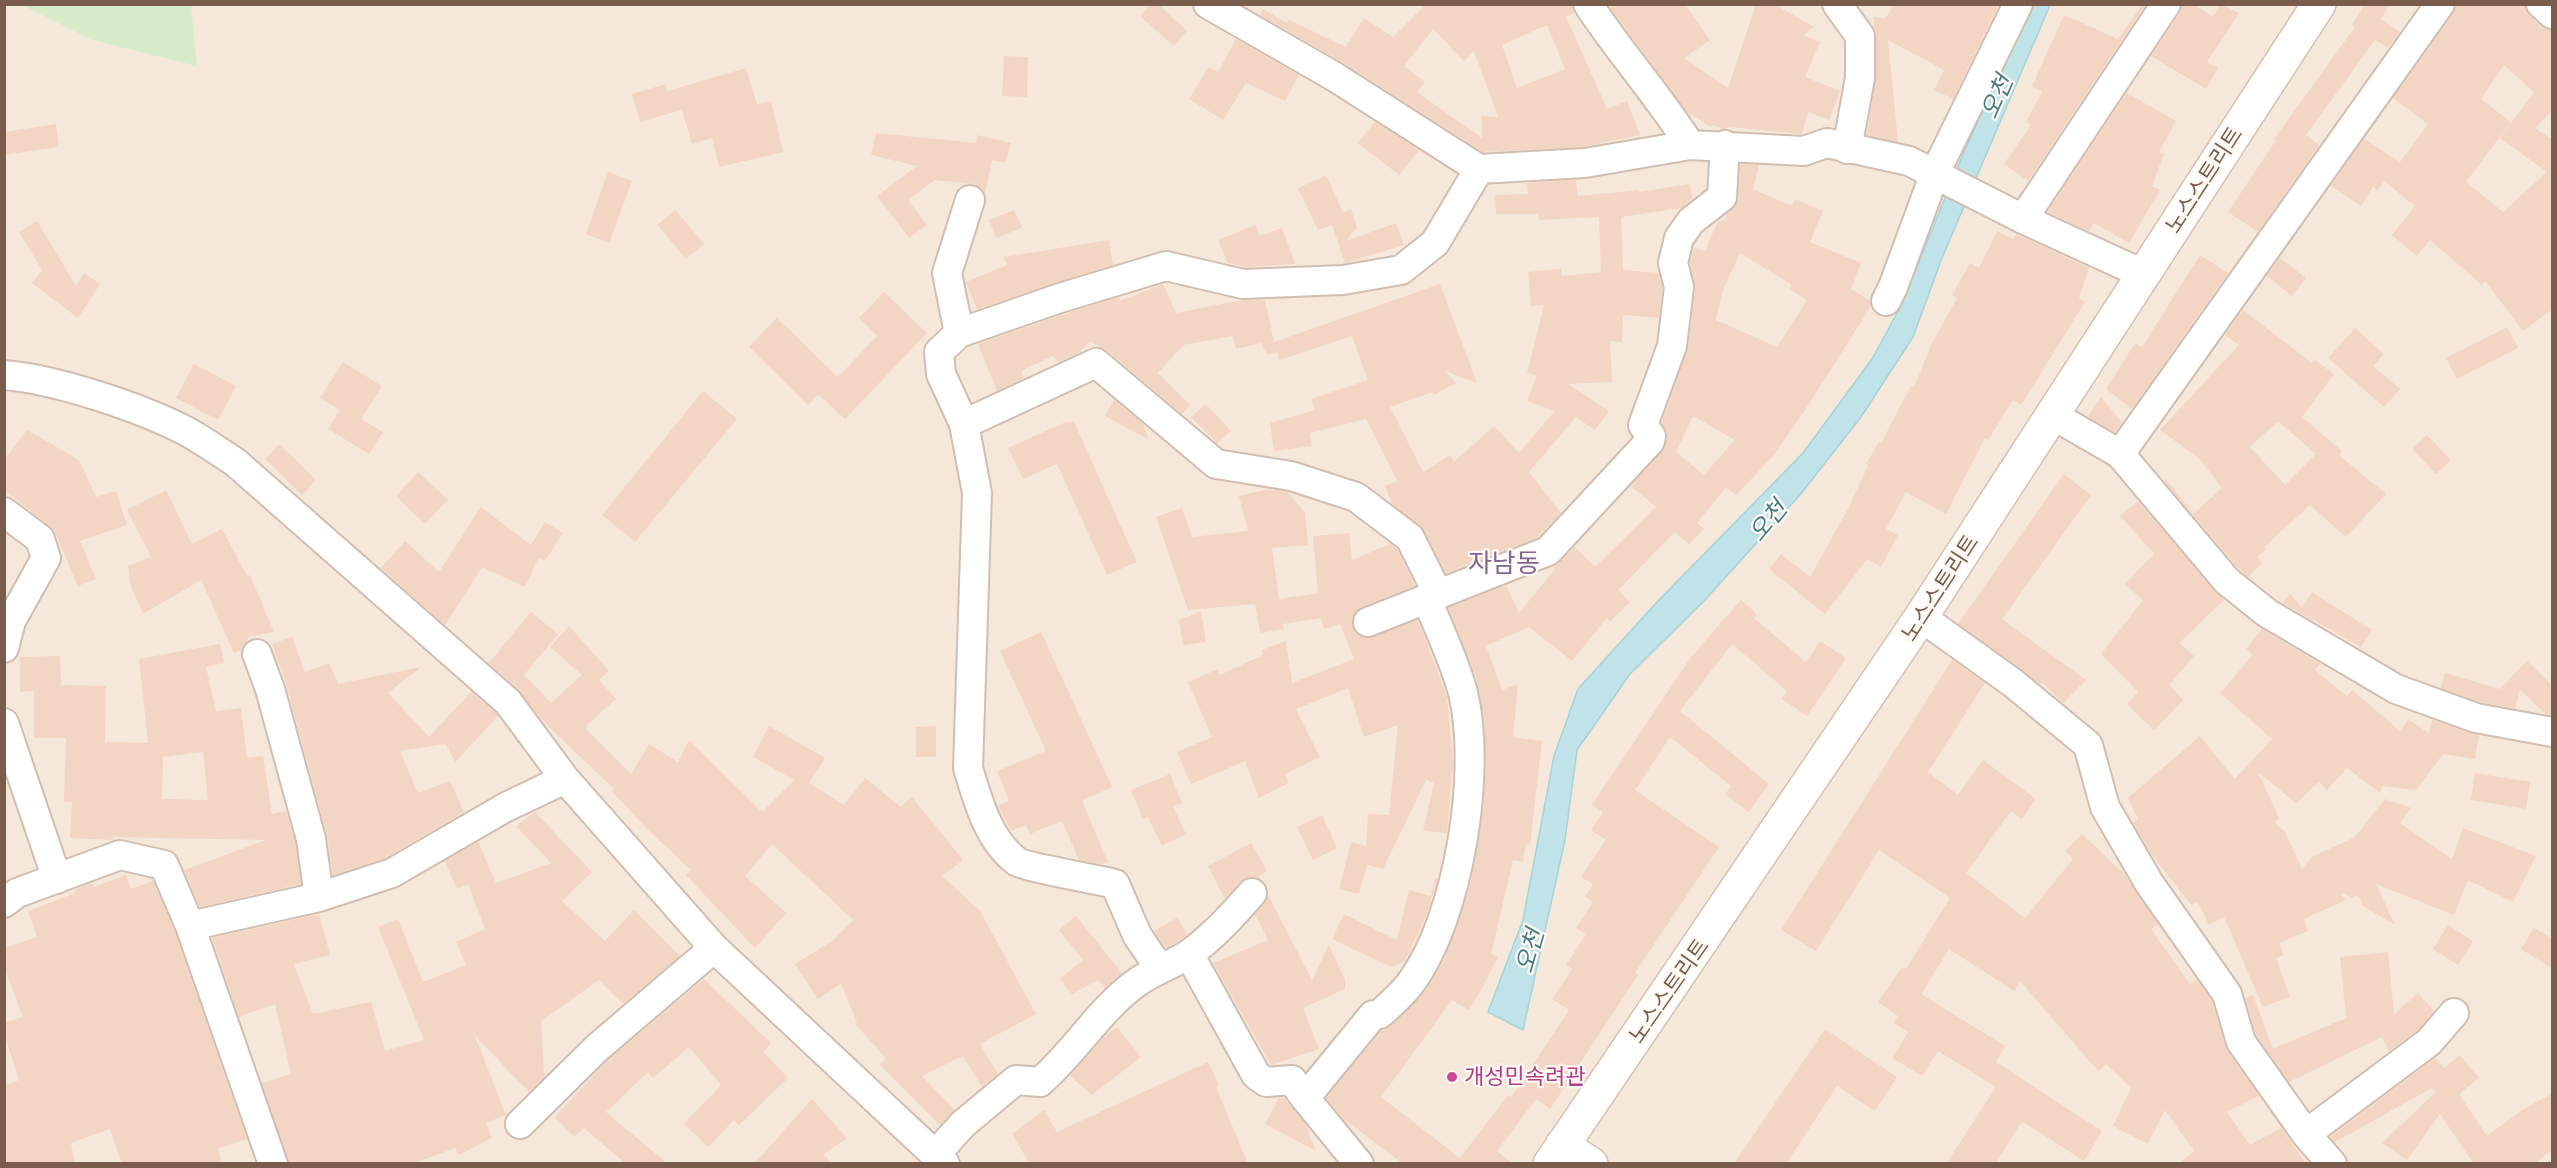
<!DOCTYPE html>
<meta charset="utf-8">
<style>
body{margin:0}
#map{position:relative;width:2557px;height:1168px;overflow:hidden;background:#fdf6ec;font-family:"Exo 2",sans-serif}
canvas{display:block}
.frame{position:absolute;inset:0;border:6px solid #7a5c4d;pointer-events:none}
</style>
<div id="map">
<canvas width="2557" height="1168"></canvas>
<div class="frame"></div>
</div>
<script>
const context = document.querySelector('canvas').getContext('2d');
context.lineJoin = 'round';
function fillPath(path, color) { context.fillStyle = color; context.fill(path, 'evenodd'); }
function strokePath(path, color, width, dash) { context.strokeStyle = color; context.lineWidth = width; context.lineCap = dash ? 'butt' : 'round'; context.setLineDash(dash || []); context.stroke(path); }
function write(font, color, halo, rows, align = 'center') {
  context.font = font + ' "Exo 2","Noto Sans KR",sans-serif'; context.lineWidth = 4.5; context.setLineDash([]); context.textBaseline = 'middle'; context.strokeStyle = halo; context.fillStyle = color; for (const [text, x, y, turn = 0] of rows) {
    context.save(); context.translate(x, y); context.rotate((+turn || 0) * Math.PI / 180); context.textAlign = isNaN(turn) ? turn : align; if (halo) context.strokeText(text, 0, 0); context.fillText(text, 0, 0); context.restore();
  }
}
const residential = new Path2D(`
 M5 5H2552V1163H5Z`);
const green = new Path2D(`
 M22 5H191L197 66 92 40Z`);
const water = new Path2D(`
 M2029 5H2050L1942 258 1913 337 1861 417 1800 495 1704 601 1630 674 1577 750 1565 840 1523 1030 1488 1012 1523 920 1554 756 1578 689 1656 603 1803 453 1872 359 1901 306 1958 166Z`);
const building = new Path2D(`
 M1150 4H1158L1187 31 1174 46 1140 16Z
 M1426 4H1572L1574 13 1566 17 1607 109 1627 101 1640 135 1583 147 1483 152 1344 63 1260 15 1263 9 1287 23 1289 20 1346 47 1364 18 1393 37ZM1547 25 1565 69 1517 88 1502 45ZM1433 29 1464 61 1474 51 1498 117 1482 116V138L1417 92 1425 82 1404 66Z
 M1614 4H1685L1710 40 1684 58 1728 88 1756 4H1774L1814 27 1803 35 1820 42 1805 77 1840 91 1829 120 1808 112 1802 134 1729 127 1724 129 1712 125 1711 127 1687 112 1614 13 1610 8Z
 M1894 4H1999L1953 99 1934 90 1944 70 1888 40 1898 142 1867 135 1876 78 1874 17 1886 18Z
 M2143 4H2146L2028 181 2004 164 2031 125 2026 122 2042 92 2032 86 2064 15 2118 39Z
 M2182 4H2194L2213 17 2220 4 2239 13 2207 62 2218 68 2206 89 2151 56 2180 13Z
 M2365 4H2390L2381 19 2400 32 2388 48 2375 40 2306 135 2319 145 2258 232 2228 212 2276 140 2274 139 2355 27 2352 25Z
 M2456 4H2525L2530 16 2541 27 2553 30V110L2535 128 2553 140V309L2523 331 2485 281 2482 285 2430 240 2417 256 2392 235 2415 206 2384 181 2378 190 2373 187 2361 206 2331 186 2364 139 2400 162 2428 124 2393 98 2453 14ZM2504 65 2534 92 2500 138 2547 172 2503 212 2466 182 2511 122 2481 99Z
 M1236 39 1299 75 1285 101 1246 83 1223 120 1189 99 1209 67 1218 72Z
 M1004 56 1028 57 1027 97 1002 96Z
 M746 68 757 104 771 101 783 152 719 167 712 138 692 144 682 110 640 122 632 94 666 84 667 91Z
 M2127 93 2176 121 2159 152 2164 154 2152 186 2160 190 2129 243 2094 223 2089 231 2047 212Z
 M1375 122 1419 150 1399 175 1358 143Z
 M56 124 59 147 4 155V132Z
 M876 133 976 143 977 135 1011 143 1006 163 992 160 985 194 974 184 935 180 908 200 927 225 909 238 877 196 917 166 871 155Z
 M1740 164 1759 165 1753 189 1792 206 1795 199 1823 211 1810 242 1861 263 1851 289 1870 301 1871 306 1809 404 1774 455 1736 495 1726 487 1697 523 1704 529 1689 544 1675 532 1618 590 1630 602 1610 622 1607 618 1572 661 1529 627 1486 646 1502 690 1518 684 1513 737 1542 741 1530 845 1526 844 1523 862 1513 860 1491 954 1498 957 1480 992 1469 1010 1452 1000 1381 1097 1460 1158 1508 1095 1511 1097 1569 1010 1552 999 1572 969 1566 965 1586 934 1576 928 1593 902 1585 897 1593 884 1581 877 1606 840 1591 830 1603 812 1592 805 1691 657 1741 600 1757 614 1754 618 1806 662 1820 641 1846 658 1807 716 1782 699 1787 691 1732 644 1680 711 1769 784 1749 812 1725 794 1731 786 1670 737 1635 790 1719 847 1635 973 1638 975 1550 1109 1536 1099 1497 1151 1513 1164H1403L1344 1119 1326 1098 1382 1030 1400 1018 1425 991 1444 960 1470 885 1484 803 1485 724 1476 677 1448 608 1506 585 1519 613 1555 569 1553 567 1575 547 1595 567 1656 507 1631 486 1666 444 1667 433 1662 422 1688 348 1695 289 1690 263 1694 248 1705 251 1718 221 1725 220 1726 215 1736 205ZM1740 253 1792 285 1790 289 1807 300 1777 347 1716 320 1723 290ZM1693 416 1735 440 1704 475 1676 452Z
 M608 172 632 181 609 243 586 234Z
 M1326 175 1343 212 1351 209 1357 227 1346 241 1396 223 1404 245 1345 263 1332 225 1318 230 1298 188Z
 M1576 180 1578 196 1639 190V192L1690 184 1692 199 1681 208 1621 217 1623 270 1659 273 1662 288 1659 318 1623 315 1622 342 1610 341 1612 382 1568 384 1609 411 1595 430 1576 417 1529 472 1561 513 1538 537 1446 573 1424 530 1393 505 1385 486 1397 481 1366 419 1310 433 1312 446 1274 451 1270 423 1315 410 1311 399 1368 380 1352 336 1279 360 1277 352 1267 355 1261 343 1236 349 1233 336 1183 345 1158 373 1190 405 1182 414 1107 350 1090 342 1077 354 1058 362 1053 356 1021 371 1024 378 997 391 978 344 1065 314 1119 297 1120 301 1163 284 1176 313 1243 300H1265L1274 342 1440 284 1477 383 1445 371 1456 383 1434 395 1433 392 1390 407 1423 472 1450 455 1454 462 1494 426 1519 453 1555 411 1527 401 1537 375 1527 373 1544 305 1531 306 1528 272 1561 269 1562 276 1601 272 1599 217 1539 220 1538 214H1496L1495 195 1528 194 1527 183Z
 M675 210 704 244 686 259 657 225Z
 M1014 210 1022 228 996 238 989 220Z
 M37 221 76 286 84 273 100 284 78 318 32 283 42 270 19 232Z
 M1255 225 1260 236 1282 228 1295 264 1245 267 1228 263 1218 240Z
 M1997 231 2013 239 2016 234 2089 268 2079 298 2085 302 2021 405 2013 400 1988 440 1985 438 1946 514 1906 492 1886 529 1898 535 1881 567 1867 559 1825 614 1769 569 1781 554 1810 577 1849 507 1868 466 1866 464 1879 442 1881 443 1911 386 1914 388 1931 345 1957 298 1952 295 1970 263 1979 268Z
 M1109 240 1113 265 977 309 966 282 1007 265 1004 257Z
 M2200 255 2228 273 2132 409 2106 389 2135 343 2142 347Z
 M2280 258 2306 278 2292 296 2267 276Z
 M884 292 927 333 845 419 818 394 808 405 749 347 777 318 838 377 877 336 859 318Z
 M2243 310 2312 363 2315 360 2334 374 2302 417 2342 451 2339 455 2386 494 2346 537 2310 505 2264 547 2266 549 2257 557 2262 563 2248 577 2239 569 2164 481 2166 479 2193 514 2222 488 2200 459 2160 430 2239 345 2225 335ZM2278 421 2316 454 2285 485 2250 447Z
 M2507 327 2518 348 2457 379 2446 358Z
 M2355 328 2384 354 2373 366 2400 389 2384 407 2328 358Z
 M343 362 382 386 361 419 383 432 369 454 328 429 340 410 320 398Z
 M194 364 236 386 218 420 176 398Z
 M703 391 737 419 635 542 602 515Z
 M2101 397 2122 423 2115 432 2088 417Z
 M1114 400 1143 424 1149 440 1105 416Z
 M1206 404 1231 431 1217 443 1191 417Z
 M1066 422H1074L1137 562 1107 575 1057 464 1023 479 1008 448Z
 M27 430 79 460 96 497 116 491 127 525 80 541 96 579 78 586 54 530 4 489V460Z
 M2427 435 2451 460 2436 474 2412 449Z
 M279 444 316 480 302 495 265 459Z
 M418 472 448 500 425 524 396 496Z
 M2064 474 2091 495 2002 619 2086 680 2063 703 2042 682 2041 684 1958 624Z
 M1269 489 1287 492 1305 512 1308 545 1272 548 1279 599 1318 593 1313 536 1349 533 1352 560 1390 544 1397 549 1415 586 1361 607 1352 619 1353 627 1357 634 1366 638 1418 620 1447 697 1453 762 1447 833 1423 831 1434 783 1426 780 1383 869 1367 865 1359 894 1339 889 1351 842 1366 846 1368 814 1389 815 1398 725 1364 737 1348 688 1296 709 1320 757 1285 774 1289 783 1259 798 1245 761 1191 784 1177 752 1212 737 1188 682 1218 669 1220 675 1263 655 1262 650 1286 641 1292 683 1354 659 1340 624 1324 629 1321 618 1283 624 1284 629 1260 633 1255 604 1188 610 1156 517 1182 508 1192 537 1248 531 1239 496Z
 M166 490 192 544 222 529 247 576 250 575 274 632 248 637V640L241 650 234 653 201 580 143 614 130 584 128 566 151 557 127 510Z
 M2138 501 2224 600 2179 643 2194 656 2169 685 2183 700 2154 730 2127 704 2138 692 2101 654 2143 600 2125 584 2154 554 2120 516Z
 M481 507 531 545 545 522 563 533 545 561 539 557 525 587 482 567 445 625 381 568 405 541 439 572Z
 M2312 592 2372 630 2361 647 2283 603 2290 594 2302 608Z
 M1201 611 1206 642 1183 645 1179 620Z
 M531 612 558 634 524 675 551 703 582 675 550 647 569 626 609 671 599 680 616 699 587 725 586 729 631 774 649 744 678 762 689 740 762 812 794 780 753 757 769 726 825 758 809 783 844 805 865 778 901 807 912 797 963 860 942 876 980 911 1036 1014 980 1044 998 1074 982 1087 963 1056 922 1076 955 1110 940 1125 880 1065 886 1058 855 1024 857 1022 841 984 818 999 795 964 832 941 853 920 772 844 745 876 786 913 755 948 686 875 691 870 646 828 612 791 614 789 540 718 519 690 489 663Z
 M2262 629 2320 664 2315 670 2347 696 2352 690 2400 731 2408 719 2429 733 2432 720 2479 735 2475 759 2443 754 2416 790 2382 786 2380 793 2347 768 2327 790 2319 782 2296 803 2258 772 2279 818 2274 822 2285 832 2302 869 2312 857 2355 837 2385 799 2411 808 2400 823 2452 859 2463 828 2536 856 2513 902 2468 880 2454 915 2376 884 2395 925 2363 906 2358 895 2351 898 2343 893 2341 895 2346 900 2304 919 2308 931 2279 943 2284 955 2276 958 2290 997 2263 1007 2224 917 2209 925 2197 901 2192 905 2189 902 2152 855 2133 823 2138 819 2128 798 2200 736 2235 779 2272 739 2220 693 2253 655 2246 649Z
 M1041 632 1112 787 1082 801 1108 862 1102 864 1079 860 1062 821 1030 834 1026 825 1011 831 998 806 1009 801 997 771 1046 751 1000 651Z
 M292 637 305 672 329 663 338 684 421 667 388 693 429 737 471 692 496 713 498 716 455 762 446 744 400 751 418 793 450 781 464 812 385 858 333 875 327 835 285 680 272 644Z
 M220 644 224 663 206 667 216 711 241 708 247 758 263 756 272 814 286 811 295 842 301 884 200 907 184 870 266 840 112 837 113 840 70 838 72 802H64L66 738H34V691L20 692V657L60 656 61 685 106 686 105 742 148 743 139 659ZM203 752 208 800 162 799 163 757Z
 M2529 659 2528 662 2553 686V715L2546 714 2520 690 2515 708 2480 702 2441 688 2445 673 2500 689Z
 M1952 660 1985 683 1928 772 1958 795 1983 760 2036 799 2022 819 2011 811 1966 873 2025 918 2073 859 2065 851 2082 834 2125 875 2158 924 2151 929 2190 984 2197 980 2212 1001 2227 1051 2259 1096 2227 1112 2250 1145 2281 1128 2306 1164H2179L2194 1151 2165 1110 2148 1144 2113 1126 2131 1088 2106 1064 2098 1071 2020 981 2014 991 1949 949 1921 994 2005 1046 1996 1062 2102 1131 2084 1161 2022 1121 1995 1164H1946L1996 1087 1938 1051 1922 1076 1892 1058 1908 1032 1894 1023 1898 1016 1878 1002 1902 967 1906 969 1950 898 1879 850 1816 951 1781 930Z
 M936 726V757H916V727Z
 M2475 773 2530 782 2526 809 2471 800Z
 M1170 774 1182 803 1173 806 1186 834 1162 846 1148 817 1143 819 1131 790Z
 M535 812 592 872 562 901 605 941 634 910 680 956 623 1004 599 980 541 1021 544 1074H547L529 1092 475 1036 506 1115 486 1123 492 1138 459 1155 455 1148 412 1164H289L262 1083 291 1074 275 1004 239 1017 212 938 319 914 330 955 294 964 313 1014 371 1002 385 1051 424 1040 378 927 398 919 423 982 466 965 456 942 485 929 468 884 457 889 445 861 478 842 496 883 551 863 516 826Z
 M1322 815 1337 848 1313 860 1297 827Z
 M1251 843 1267 871 1259 876 1260 879 1246 878 1225 899 1208 866Z
 M126 875 131 889 153 881 175 932 247 1139 219 1148 221 1164H122L110 1129 71 1143 75 1164H4L5 1085 19 1080 4 1033V1023L23 1017 4 967V948L37 937 28 911 75 893 74 890 92 883 94 887Z
 M1435 878H1438L1427 914 1405 961 1391 967 1332 939 1344 914 1397 940 1409 890 1431 896Z
 M1268 895 1312 980 1329 945 1345 980V989L1303 1008 1319 1049 1271 1065 1213 963 1268 940 1255 914Z
 M1076 916 1122 973 1105 988 1098 980 1072 994 1060 979 1083 960 1059 930Z
 M1177 918 1187 935 1166 948 1154 931Z
 M2448 925 2473 941 2458 965 2433 949Z
 M2534 928 2553 939V969L2521 949Z
 M2388 952 2394 1014 2418 993 2434 1011 2418 1030 2389 1051 2382 1037 2289 1082 2256 1035 2245 998 2253 995 2273 1049 2346 1018 2340 957Z
 M704 979 771 1043 763 1052 788 1078 739 1125 734 1120 708 1147 684 1124 721 1085 689 1047 653 1078 648 1072 606 1112 668 1164H626L584 1128 574 1137 555 1117 608 1060Z
 M1117 1027 1141 1057 1092 1095 1070 1076 1105 1036Z
 M1825 1029 1897 1077 1875 1111 1837 1086 1786 1164H1734Z
 M2460 1055 2479 1078 2459 1094 2487 1136 2522 1110 2553 1093V1149L2534 1164H2474L2440 1114 2407 1160 2382 1143 2436 1092 2432 1088 2335 1142 2330 1137 2435 1058 2444 1068Z
 M1208 1062 1219 1085 1216 1087 1248 1164H1030L1012 1134 1044 1110 1057 1132Z
 M1284 1097 1310 1131 1309 1134 1316 1151 1265 1124 1279 1098Z
 M812 1099 847 1138 824 1154 831 1164H754Z`);
const street = new Path2D(`
 M1208 4 1335 77 1479 169
 M1588 4C1620 53 1659 96 1690 145
 M1837 4 1860 36V78L1847 149
 M2541 4 2552 14
 M970 200 947 273 959 333 939 352 941 374 964 424 977 493 968 768C978 801 988 839 1016 861 1024 867 1100 880 1115 884L1137 935 1160 969
 M2023 219 2166 4
 M1886 301 1893 287 1935 173 2018 4
 M959 333 1060 298 1166 266 1243 284 1343 280 1401 270 1435 243 1479 169 1585 163 1690 145 1804 151 1827 143 1909 161 2023 219 2143 274
 M4 375C55 379 139 407 184 430 201 439 218 451 235 462L508 702 565 779 714 948 945 1164
 M2051 414 2120 454 2227 581 2267 613 2396 689 2476 718 2552 732
 M964 424 1096 363 1216 464 1291 476 1356 497 1410 538 1438 594
 M2120 454 2440 4
 M4 512 40 539 46 558 11 621 4 648
 M1921 617 2013 683 2088 745 2105 807 2149 883 2227 994 2241 1042 2306 1134 2332 1164
 M1368 622 1548 551 1650 441 1651 436 1643 425 1672 346 1679 287 1673 263 1679 238 1691 221 1722 197 1725 145
 M257 654 270 689 311 839 319 897
 M4 723 57 879
 M4 903 17 893 120 855 164 865 190 926 273 1164
 M190 926 319 897 392 873 506 807 565 779
 M1189 954 1256 1075 1266 1082 1292 1080 1305 1098
 M520 1124 597 1048 714 948
 M2306 1134 2429 1042 2454 1013
 M935 1155 963 1124 1016 1080 1040 1082C1075 1052 1099 1010 1136 983 1152 971 1172 965 1189 954 1213 937 1233 915 1252 893
 M1359 1164 1305 1098 1373 1015 1380 1014C1391 1004 1404 993 1412 981 1459 916 1482 771 1463 693 1455 662 1439 630 1427 599`);
const secondary = new Path2D(`
 M1562 1145 1591 1164
 M1550 1164 1921 617 2319 4`);
const markers = [
 [1452,1077,6,"#d1479c"]
];
const streetNames = [
 ["노스스트리트",2204,180,-57],
 ["노스스트리트",1940,588,-57],
 ["노스스트리트",1669,991,-55]
];
const hotelNames = [
 ["개성민속려관",1464,1077]
];
const waterNames = [
 ["오천",1997,97,-66],
 ["오천",1768,521,-50],
 ["오천",1530,951,-74]
];
const quarterNames = [
 ["자남동",1504,563]
];
fillPath(residential, '#f5e8da');
fillPath(green, '#d8ecc9');
fillPath(water, '#bfe3e8');
strokePath(water, '#a5d3da', 1.5);
fillPath(building, '#f3d5c3');
strokePath(street, '#d1beb0', 32);
strokePath(secondary, '#d6c0b0', 36);
strokePath(street, '#fff', 28);
strokePath(secondary, '#fff', 33);
for (const [x, y, r, color] of markers) { const dot = new Path2D(); dot.arc(x, y, r, 0, 2 * Math.PI); context.fillStyle = color; context.fill(dot); strokePath(dot, '#fffaf3', 2); }
write('22px', '#7a5c4d', '#fffaf3', streetNames);
write('22px', '#b23c85', '#fffaf3', hotelNames, 'left');
write('italic 24px', '#437c86', '#fffaf3', waterNames);
write('26px', '#846695', '#fffaf3', quarterNames);
</script>
